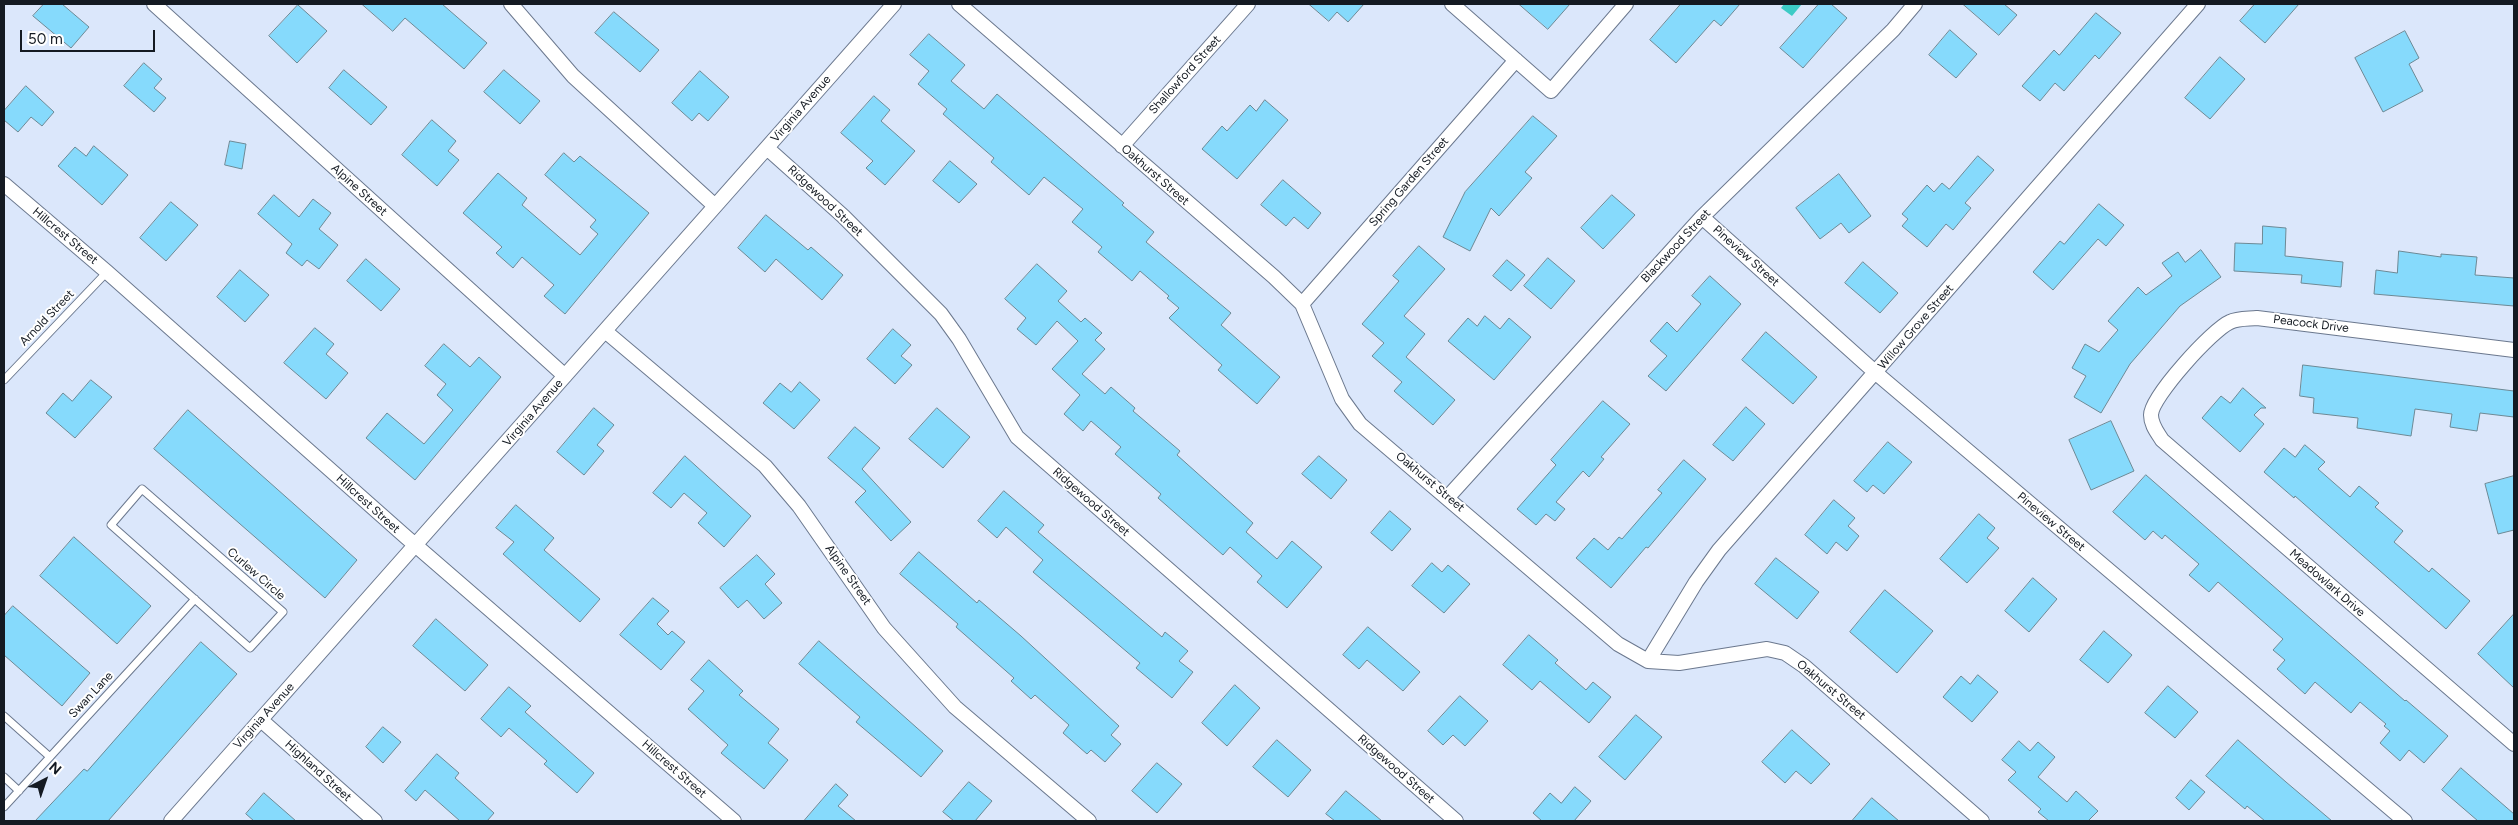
<!DOCTYPE html>
<style>
body{margin:0}
#map{position:relative;width:2518px;height:825px;overflow:hidden;background:#dbe7fb;font-family:Figtree,sans-serif}
canvas{display:block}
.frame{position:absolute;inset:0;border:5px solid #141a22;pointer-events:none}
.north{position:absolute;left:20px;top:755px;width:50px;height:50px;-webkit-text-stroke:4px #fff;paint-order:stroke;rotate:41deg;font-size:14px;font-weight:700;line-height:20px;text-align:center;color:#141a22}
.north::after{content:'';display:block;margin:auto;width:18px;height:22px;background:#141a22;clip-path:polygon(50% 0,100% 100%,50% 72%,0 100%)}
.scale{position:absolute;left:20px;top:30px;width:135px;height:22px;box-sizing:border-box;border:2px solid #141a22;border-top:0;padding-left:6px;font-size:15px;line-height:18px;white-space:nowrap;color:#141a22;-webkit-text-stroke:4px #fff;paint-order:stroke}
</style>
<div id="map">
<canvas width="2518" height="825"></canvas>
<div class="frame"></div>
<div class="north">N</div>
<div class="scale">50 m</div>
</div>
<script>
const context = document.querySelector('canvas').getContext('2d');
context.lineJoin = 'round';
function fillPath(path, color) { context.fillStyle = color; context.fill(path, 'evenodd'); }
function strokePath(path, color, width, dash) { context.strokeStyle = color; context.lineWidth = width; context.lineCap = dash ? 'butt' : 'round'; context.setLineDash(dash || []); context.stroke(path); }
function write(font, color, halo, rows, align = 'center') {
  context.font = font + ' Figtree,sans-serif'; context.lineWidth = 4; context.setLineDash([]); context.textBaseline = 'middle'; context.strokeStyle = halo; context.fillStyle = color; for (const [text, x, y, turn = 0] of rows) {
    context.save(); context.translate(x, y); context.rotate((+turn || 0) * Math.PI / 180); context.textAlign = isNaN(turn) ? turn : align; if (halo) context.strokeText(text, 0, 0); context.fillText(text, 0, 0); context.restore();
  }
}
const water = new Path2D(`
 M1784 4H1802L1792 16 1781 8Z`);
const building = new Path2D(`
 M44 4H62L89 27 71 48 33 16Z
 M362 4H442L487 43 464 69 405 18 393 31Z
 M1309 4H1364L1348 22 1337 12 1329 21Z
 M1519 4H1570L1548 29Z
 M1681 4H1740L1721 26 1714 20 1676 63 1650 40Z
 M1819 4H1831L1847 18 1803 68 1780 48Z
 M1963 4H2004L2017 15 1999 35Z
 M2255 4H2299L2265 43 2240 21Z
 M298 5 327 31 297 63 269 36Z
 M614 12 659 50 640 72 595 33Z
 M2096 13 2121 33 2099 59 2095 55 2064 91 2055 83 2040 101 2022 86 2054 50 2059 55Z
 M1950 30 1977 54 1956 78 1929 55Z
 M2405 31 2419 58 2409 64 2423 91 2383 112 2355 58Z
 M929 34 965 65 951 81 984 109 997 94 1124 203 1122 205 1154 232 1146 242 1231 313 1221 325 1280 377 1257 404 1218 370 1222 365 1169 318 1179 308 1167 298 1169 296 1140 271 1132 281 1098 252 1102 247 1072 222 1083 209 1044 177 1029 195 991 162 994 158 943 114 947 109 918 84 929 71 910 55Z
 M2220 57 2245 79 2210 119 2185 98Z
 M144 63 162 79 154 88 166 98 154 112 124 86Z
 M344 70 387 107 371 125 329 88Z
 M504 70 540 101 520 124 484 92Z
 M700 71 729 97 708 121 699 113 692 121 672 103Z
 M26 86 54 112 42 126 31 117 18 132 4 120V111Z
 M874 96 890 110 881 121 915 151 885 185 866 168 873 161 841 133Z
 M1265 100 1288 120 1237 179 1202 149 1222 126 1227 131 1250 105 1256 111Z
 M1533 116 1557 136 1525 172 1532 178 1499 216 1491 208 1470 251 1443 237 1465 192Z
 M432 120 456 141 448 151 459 160 437 186 402 155Z
 M230 141 246 144 242 169 225 165Z
 M94 146 128 175 102 205 58 166 75 147 86 156Z
 M564 153 574 162 580 156 649 213 565 314 544 296 554 285 522 257 513 268 496 253 502 247 463 213 498 173 527 198 522 205 580 255 598 234 590 227 596 220 545 175Z
 M1978 156 1994 170 1965 203 1971 208 1953 230 1946 224 1927 247 1902 226 1908 219 1902 214 1927 185 1934 192 1942 183 1949 189Z
 M950 161 977 184 959 203 933 181Z
 M1839 174 1871 216 1849 233 1841 223 1820 239 1796 208Z
 M1283 180 1321 213 1308 229 1294 217 1286 226 1261 205Z
 M274 195 299 217 313 199 331 213 319 229 338 245 319 269 307 260 302 266 286 253 292 244 258 214Z
 M1612 195 1635 215 1603 249 1581 228Z
 M171 202 198 225 166 261 140 238Z
 M2099 204 2124 225 2106 246 2098 239 2053 290 2033 272 2060 241 2064 244Z
 M766 215 808 250 811 247 843 275 822 300 776 259 765 272 738 248Z
 M2263 226 2286 228 2285 256 2343 262 2341 287 2301 283 2302 275 2234 271 2235 243 2262 244Z
 M1419 246 1445 269 1404 316 1425 334 1406 357 1455 400 1433 425 1394 391 1402 382 1372 356 1384 343 1362 324 1399 281 1393 276Z
 M2201 250 2221 277 2180 306 2130 364 2101 413 2074 397 2086 376 2072 368 2085 344 2099 352 2118 330 2108 321 2138 287 2146 295 2172 276 2162 263 2178 252 2185 262Z
 M2399 251 2441 257V254L2477 257 2475 275 2514 278V306L2374 294 2376 270 2397 273Z
 M1548 258 1575 281 1551 309 1524 286Z
 M366 259 400 289 381 311 347 281Z
 M1507 260 1525 275 1511 291 1493 276Z
 M1863 262 1898 293 1880 313 1845 283Z
 M1037 264 1067 291 1058 301 1081 322 1085 318 1102 333 1095 340 1105 349 1082 374 1105 394 1111 387 1135 408 1133 411 1180 451 1177 455 1253 523 1246 532 1277 559 1292 541 1322 567 1287 608 1257 582 1262 576 1230 547 1223 555 1158 498 1161 494 1115 454 1121 447 1091 421 1083 431 1064 414 1080 395 1052 369 1078 341 1057 321 1036 345 1017 329 1026 318 1005 299Z
 M240 270 269 295 245 322 217 297Z
 M1710 276 1741 304 1666 391 1648 376 1667 356 1650 341 1667 322 1677 332 1701 304 1692 296Z
 M1485 316 1500 329 1509 318 1531 337 1494 380 1448 341 1468 318 1477 326Z
 M315 328 334 344 326 354 348 373 326 399 284 363Z
 M893 329 911 345 901 356 912 365 895 384 867 359Z
 M1766 332 1817 377 1793 404 1742 360Z
 M444 344 470 367 479 357 501 377 415 480 366 438 387 413 424 444 453 410 437 395 446 384 425 366Z
 M2303 365 2514 391V417L2480 413 2477 431 2450 427 2452 414 2415 409 2411 436 2357 428 2358 418 2313 413 2314 398 2300 396Z
 M91 380 112 397 75 438 46 413 63 393 72 401Z
 M800 382 820 400 794 429 763 403 780 383 791 392Z
 M2243 388 2266 408H2261L2254 415 2264 424 2240 452 2202 418 2221 396 2230 403Z
 M1603 401 1630 424 1601 457 1604 459 1589 477 1583 471 1556 502 1565 509 1555 521 1546 514 1536 525 1517 509 1556 465 1551 460Z
 M1746 407 1765 424 1733 461 1713 445Z
 M594 408 614 425 597 445 604 451 584 475 557 452Z
 M937 408 970 437 943 468 909 439Z
 M188 410 357 560 325 598 154 449Z
 M2111 421 2134 471 2091 490 2069 440Z
 M855 427 880 448 862 469 911 522 891 541 855 502 866 491 828 458Z
 M1888 442 1912 462 1884 494 1873 485 1867 492 1854 481Z
 M2305 445 2325 462 2318 469 2350 497 2359 486 2379 503 2375 507 2403 531 2394 542 2429 572 2432 568 2470 601 2446 629 2295 496 2294 498 2264 472 2284 448 2295 457Z
 M685 456 751 516 724 547 698 523 707 513 684 493 671 508 653 493Z
 M1319 456 1347 480 1331 499 1302 474Z
 M1684 460 1706 479 1648 548 1646 547 1611 588 1576 558 1594 538 1608 550 1619 537 1622 539 1662 493 1658 490Z
 M2146 475 2405 701 2406 700 2448 736 2424 763 2409 750 2400 761 2380 743 2390 731 2384 726 2386 724 2360 702 2351 713 2315 682 2305 694 2277 669 2285 660 2273 650 2283 639 2218 582 2209 592 2189 575 2199 564 2165 535 2162 539 2153 531 2145 540 2113 512Z
 M2514 476V530L2498 534 2485 484Z
 M1004 491 1044 525 1038 532 1162 637 1165 632 1188 651 1179 661 1193 672 1172 698 1136 668 1140 663 1033 572 1043 560 1006 527 997 538 978 521Z
 M1834 500 1855 518 1848 526 1859 536 1847 551 1836 542 1827 554 1805 535Z
 M516 505 554 538 544 550 600 599 580 622 503 554 514 542 496 528Z
 M1390 511 1411 529 1392 551 1371 533Z
 M1979 514 1995 528 1987 538 1999 548 1967 583 1940 559Z
 M74 537 151 606 117 644 40 576Z
 M919 552 977 603 979 600 1021 636 1119 726 1111 735 1121 744 1105 762 1091 750 1087 754 1063 733 1069 725 1035 695 1031 699 1011 681 1014 678 956 627 958 624 900 574Z
 M757 555 775 574 765 584 782 603 764 619 747 600 738 608 720 588Z
 M1776 558 1819 592 1797 619 1755 584Z
 M1432 563 1442 572 1448 565 1470 584 1444 613 1412 586Z
 M2033 578 2057 599 2029 632 2005 611Z
 M1885 590 1933 631 1897 673 1850 632Z
 M653 598 669 611 657 624 668 635 672 631 685 642 661 670 620 635Z
 M13 606 90 673 62 706 4 655V616Z
 M2514 614V688L2478 654Z
 M436 619 488 665 465 691 413 646Z
 M1368 627 1420 672 1403 691 1367 660 1359 669 1343 655Z
 M2104 631 2132 655 2108 683 2080 660Z
 M1529 635 1558 660 1555 663 1586 690 1593 682 1611 697 1589 723 1540 681 1532 690 1503 665Z
 M819 641 943 751 921 777 856 722 860 717 799 664Z
 M201 642 237 674 108 821H35L84 769 87 771Z
 M709 660 743 691 739 695 779 729 768 743 788 760 764 789 721 753 728 745 688 709 704 691 691 680Z
 M1978 675 1998 692 1972 722 1943 697 1961 676 1970 684Z
 M1235 685 1260 708 1227 746 1202 723Z
 M2168 686 2198 712 2175 738 2145 713Z
 M509 687 531 706 525 712 594 773 577 793 544 764 547 761 509 728 501 737 481 719Z
 M1460 696 1488 721 1465 746 1453 735 1443 745 1428 731Z
 M1636 715 1662 737 1625 780 1599 757Z
 M383 727 401 742 383 763 366 747Z
 M1792 730 1830 764 1811 784 1796 771 1785 783 1762 762Z
 M1277 740 1311 770 1288 797 1253 767Z
 M2238 740 2286 782 2332 821H2265L2247 806 2245 809 2206 776Z
 M2019 741 2030 751 2038 742 2055 757 2038 777 2067 802 2076 791 2098 811 2088 821H2049L2038 812 2041 809 2008 780 2016 772 2002 760Z
 M437 754 459 773 455 778 494 813 487 821H460L425 790 416 801 405 791Z
 M1157 763 1182 784 1157 813 1132 791Z
 M2461 768 2514 814V821H2478L2442 790Z
 M2191 780 2205 792 2189 810 2176 798Z
 M969 782 992 801 975 821H954L943 812Z
 M836 784 848 795 838 806 856 821H804Z
 M1575 787 1591 801 1574 821H1542L1533 813 1550 793 1561 803Z
 M1346 791 1382 821H1335L1326 814Z
 M264 793 296 821H254L246 814Z
 M1872 798 1899 821H1852Z`);
const lane = new Path2D(`
 M4 380 107 272
 M142 489 283 612 250 648 111 525Z
 M4 716 50 757
 M4 777 19 791
 M4 807 195 599`);
const street = new Path2D(`
 M154 4 565 376
 M511 4 573 76 715 206
 M959 4 1274 277 1302 304 1342 399 1360 424 1618 644 1648 661 1679 663 1767 649 1785 653 1804 666 1982 821
 M1452 4 1551 91 1626 4
 M1122 146 1248 4
 M767 148 843 216 941 314 959 339 1017 437 1456 821
 M4 184 107 272 406 537 734 821
 M1702 217 1876 373 2405 821
 M1302 304 1516 60
 M605 331 765 466 799 506 884 628 955 707 1089 821
 M2514 350 2257 318C2249 319 2238 318 2230 322 2213 329 2151 397 2151 415 2151 425 2157 432 2162 440L2514 744
 M1448 497 1702 217 1893 30 1915 4
 M1648 661 1696 582 1719 550 2198 4
 M261 720 375 821
 M171 821 894 4`);
const streetNames = [
 ["Shallowford Street",1185,75,-48],
 ["Virginia Avenue",801,109,-49],
 ["Oakhurst Street",1155,175,41],
 ["Spring Garden Street",1409,182,-49],
 ["Alpine Street",359,190,42],
 ["Ridgewood Street",825,201,43],
 ["Hillcrest Street",65,236,40],
 ["Blackwood Street",1676,246,-47],
 ["Pineview Street",1746,256,42],
 ["Arnold Street",47,318,-46],
 ["Peacock Drive",2311,324,7],
 ["Willow Grove Street",1916,327,-49],
 ["Virginia Avenue",533,413,-49],
 ["Oakhurst Street",1430,482,40],
 ["Ridgewood Street",1091,502,41],
 ["Hillcrest Street",368,504,42],
 ["Pineview Street",2051,522,40],
 ["Curlew Circle",256,574,41],
 ["Alpine Street",848,575,55],
 ["Meadowlark Drive",2327,583,41],
 ["Oakhurst Street",1831,690,40],
 ["Swan Lane",91,695,-47],
 ["Virginia Avenue",264,716,-48],
 ["Hillcrest Street",674,769,41],
 ["Ridgewood Street",1396,769,41],
 ["Highland Street",318,771,42]
];
fillPath(water, '#3dcbc6');
fillPath(building, '#86dafc');
strokePath(building, '#6d8995', 1);
strokePath(lane, '#6b788e', 9);
strokePath(street, '#6b788e', 16);
strokePath(lane, '#fff', 7);
strokePath(street, '#fff', 14);
write('12px', '#141a22', '#fff', streetNames);
</script>
